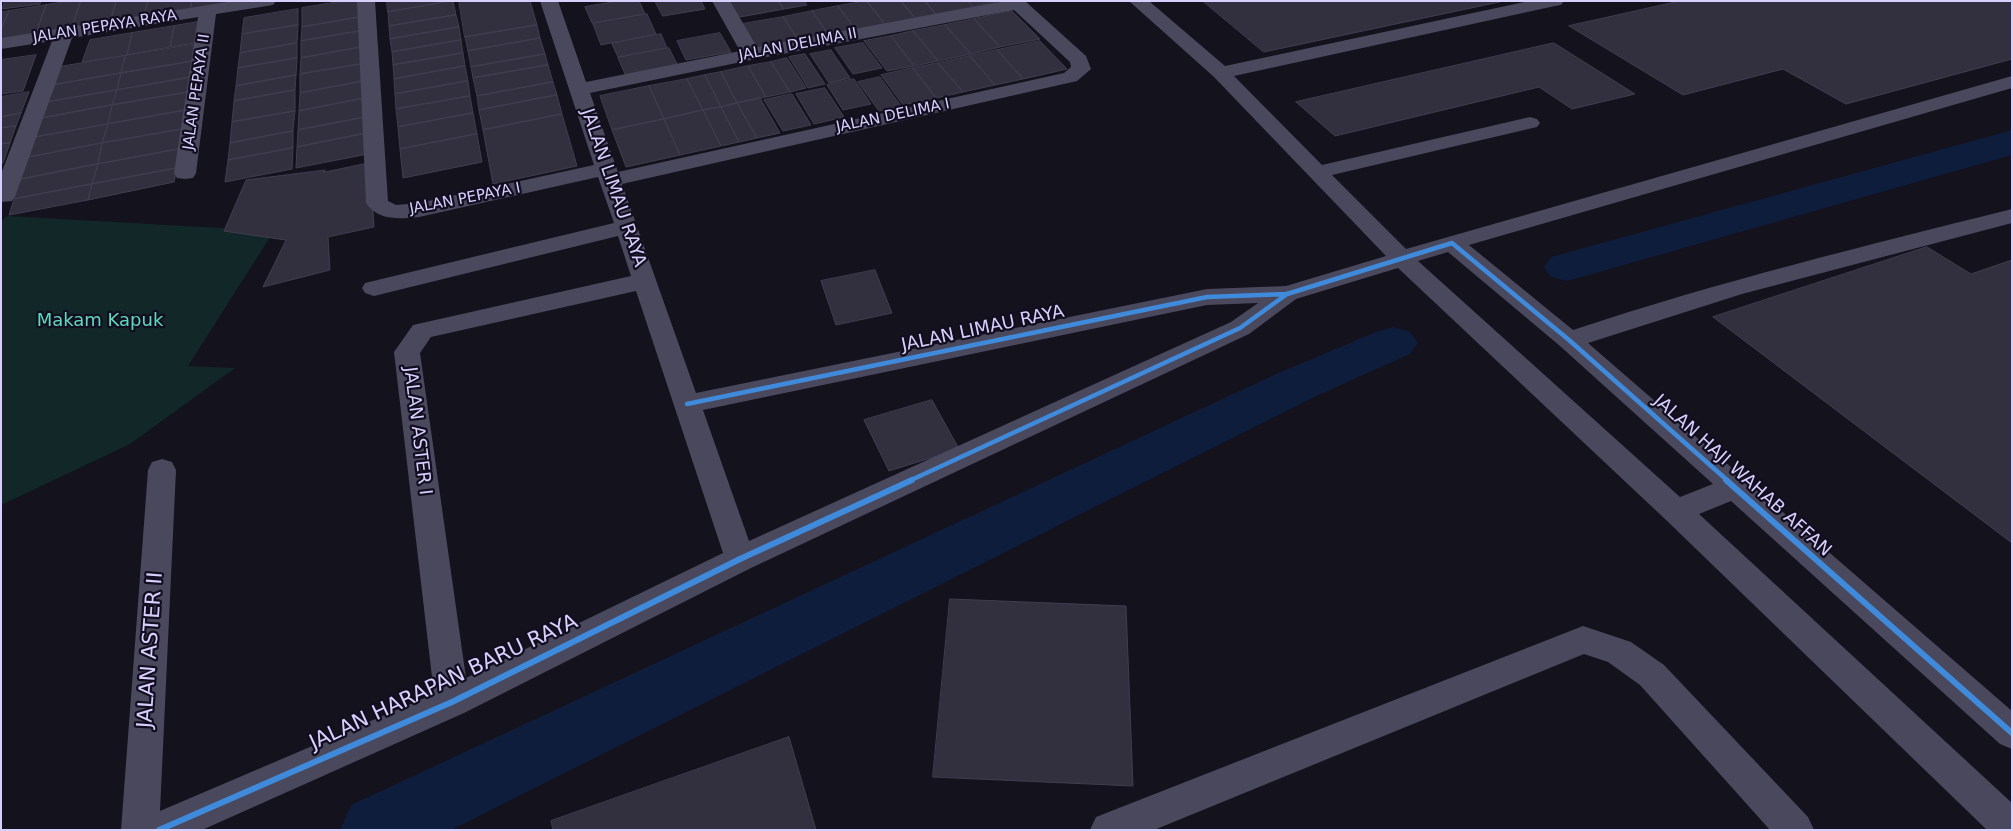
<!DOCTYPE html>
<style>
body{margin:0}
#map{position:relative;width:2013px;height:831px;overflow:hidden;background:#14121c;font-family:"DejaVu Sans",sans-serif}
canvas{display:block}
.frame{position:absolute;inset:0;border:2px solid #d7d0fd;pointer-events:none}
</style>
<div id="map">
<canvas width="2013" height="831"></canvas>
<div class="frame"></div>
</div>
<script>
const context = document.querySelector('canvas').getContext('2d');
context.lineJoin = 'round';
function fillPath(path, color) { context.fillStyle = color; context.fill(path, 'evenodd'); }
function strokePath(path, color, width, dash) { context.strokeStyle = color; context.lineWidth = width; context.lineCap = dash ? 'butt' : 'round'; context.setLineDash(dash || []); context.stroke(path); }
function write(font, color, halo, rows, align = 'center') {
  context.font = font + ' "DejaVu Sans",sans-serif'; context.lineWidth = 4.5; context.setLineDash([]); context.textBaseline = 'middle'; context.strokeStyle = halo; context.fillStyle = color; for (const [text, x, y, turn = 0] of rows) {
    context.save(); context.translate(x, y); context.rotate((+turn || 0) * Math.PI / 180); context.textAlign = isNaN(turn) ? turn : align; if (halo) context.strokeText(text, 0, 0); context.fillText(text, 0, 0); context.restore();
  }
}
const green = new Path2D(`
 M8 216 274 231 188 366 235 368 130 444 1 505V221Z`);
const canal = new Path2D(`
 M2012 130V155L1567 281 1551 277 1544 267 1551 257Z
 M1393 327 1410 332 1418 343 1410 354 1312 398 451 830H340L351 805 1276 374 1376 332Z`);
const building = new Path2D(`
 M5 1H41L40 4 2 9Z
 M70 1H81L71 30 35 36 46 5Z
 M81 1H116L110 24 71 30Z
 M116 1H148L143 19 110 24Z
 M148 1H192L190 11 143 19Z
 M192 1H226V6L190 11Z
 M343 1H365L366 16 302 27V8Z
 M387 1H451L388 12Z
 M453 1 456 15 389 26 388 12Z
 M459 1H530L537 25 465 37Z
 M619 1H639L645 14 592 23 585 7Z
 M655 1H701L705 9 663 16Z
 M730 1H778L784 9 740 17Z
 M778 1H804L807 5 784 9Z
 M867 1H901L915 18 885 24Z
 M867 1 885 24 856 30 838 6Z
 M901 1H925L936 14 915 18Z
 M925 1H968L973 7 936 14Z
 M968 1H1001L973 7Z
 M1203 1H1504L1264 52Z
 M1680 1H2012V59L1846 104 1783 69 1683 95 1569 26Z
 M46 5 35 36 1 41V29L9 11Z
 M838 6 856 30 829 35 812 11Z
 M298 9V25L242 34 244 18Z
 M9 11 1 29V12Z
 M812 11 829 35 799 41 783 17Z
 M1012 11 1040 39 1000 47 974 19Z
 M647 14 656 34 601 45 593 24Z
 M456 15 459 27 390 39 389 26Z
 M366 16V30L301 41 302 27Z
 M783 17 799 41 758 50 742 24Z
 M974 19 1000 47 971 54 945 25Z
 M204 21 201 42 170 47 174 26Z
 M298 25 297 43 240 53 242 34Z
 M537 25 540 38 468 51 465 37Z
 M945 25 971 54 938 61 913 31Z
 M174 26 170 47 127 55 132 33Z
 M459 27 461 40 392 52 390 39Z
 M366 30 367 46 301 58V41Z
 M913 31 938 61 914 66 891 36Z
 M132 33 127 55 82 62 90 40Z
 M720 33 731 52 686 60 677 41Z
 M661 34 667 48 618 57 612 44Z
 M891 36 914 66 887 71 864 41Z
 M540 38 545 54 471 67 468 51Z
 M461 40 463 53 393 65 392 52Z
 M1040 41 1067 69 1023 79 997 50Z
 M297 43V58L238 68 240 53Z
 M863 43 882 68 853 74 835 48Z
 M1554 43 1635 94 1572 109 1539 87 1335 136 1296 102Z
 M197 44 194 61 121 73 125 56Z
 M367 46 368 63 300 74 301 58Z
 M669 48 678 66 626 76 618 58Z
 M831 50 850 78 829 83 810 54Z
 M997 50 1023 79 995 85 970 56Z
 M463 53 465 66 394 79 393 65Z
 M545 54 548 65 473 78 471 67Z
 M805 54 825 84 808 88 789 57Z
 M36 55 23 91 1 94V60Z
 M125 56 121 73 53 85 59 67Z
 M970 56 995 85 963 92 938 63Z
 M297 58 296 75 236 86 238 68Z
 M787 58 806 88 790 92 771 62Z
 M194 61 192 77 117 90 121 73Z
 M771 62 790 92 766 97 748 66Z
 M368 63 369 80 300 93V74Z
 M938 63 963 92 936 98 913 68Z
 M548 65 553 82 477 96 473 78Z
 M465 66 468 81 395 94 394 79Z
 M748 66 766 97 737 103 721 72Z
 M913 68 936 98 903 105 881 75Z
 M721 72 737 103 721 107 705 75Z
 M121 73 117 90 47 102 53 85Z
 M296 75 295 90 234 101 236 86Z
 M705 75 721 107 703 110 687 79Z
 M192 77 189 92 112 105 117 90Z
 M880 77 901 106 879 111 858 82Z
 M687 79 703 110 664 119 649 86Z
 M854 79 871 104 843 110 827 85Z
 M369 80 370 97 299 111 300 93Z
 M468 81 470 96 396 109 395 94Z
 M553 82 557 95 479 110 477 96Z
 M649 86 664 119 612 130 600 96Z
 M825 88 844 117 814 124 796 94Z
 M117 90 112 105 42 118 47 102Z
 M295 90V111L232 122 234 101Z
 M29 92 21 113 1 117V97Z
 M189 92 186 110 108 124 112 105Z
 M792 94 811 125 783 131 764 100Z
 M557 95 562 114 483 130 479 110Z
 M470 96 473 113 398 127 396 109Z
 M370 97 371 116 298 130 299 111Z
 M760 98 780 133 757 138 737 103Z
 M737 103 757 138 739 142 721 107Z
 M112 105 108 124 36 137 42 118Z
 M721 107 739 142 721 146 703 110Z
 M186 110 183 129 102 143 108 124Z
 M703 110 721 146 680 155 664 119Z
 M295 111 293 131 230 143 232 122Z
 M21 113 16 126 1 128V117Z
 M473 113 477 134 400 149 398 127Z
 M562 114 577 166 493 184 483 130Z
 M371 116 372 132 297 147 298 130Z
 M664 119 680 155 626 167 612 130Z
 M108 124 102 143 29 157 36 137Z
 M16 126 10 143 1 144V128Z
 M183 129 179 149 98 164 102 143Z
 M293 131V148L228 160 230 143Z
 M372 132 373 153 296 168 297 147Z
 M477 134 482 162 403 178 400 149Z
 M10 143 3 163 1 164V144Z
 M102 143 98 164 21 179 29 157Z
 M293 148 292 169 225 182 228 160Z
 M179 149 177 168 92 184 98 164Z
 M370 163 374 227 328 237 330 270 263 287 286 240 224 231 246 180 325 170 324 172Z
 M98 164 92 184 14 199 21 179Z
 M177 168 174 182 88 200 92 184Z
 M92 184 88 200 9 215 14 199Z
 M1927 247 1971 274 2012 260V543L1713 317Z
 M875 270 892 313 836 325 821 281Z
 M932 400 959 449 889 471 864 420Z
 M950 599 1126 606 1133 786 933 777Z
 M789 737 816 830H553L551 821Z`);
const minor = new Path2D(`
 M233 1H276L273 5 267 6 216 14 196 173 193 178 185 179 177 178 174 173 198 17 72 38 15 196 12 201 1 202V174L52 41 1 49V38Z
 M357 1H375L388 201 396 205 419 203 594 165 540 1H558L586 82 740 51 712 1H730L757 47 1005 1H1025L1086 56 1091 69 1077 81 622 184 696 393 1207 289 1286 286 1386 256 1214 77 1129 1H1149L1225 66 1529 1H1564L1561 5 1555 6 1234 76 1322 165 1530 117 1537 119 1540 123 1537 127 1332 175 1406 249 2012 76V88L1469 245 1573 330C1717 282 1864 246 2012 209V223L1742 294 1588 343 2012 711V749L2000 744 1731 501 1699 514 2012 803V830H1987L1665 519 1398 268 1296 299 1249 334 751 568 464 713 202 830H121L148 470 152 462 162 459 172 462 176 470 160 811 434 694 394 352 413 325 631 276 618 236 374 296 365 293 362 288 365 283 614 223 598 177 419 217C400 219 378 221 366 203ZM1014 10 1070 62 1071 67 1064 73 618 172 590 93 751 60ZM1448 252 1560 346 1713 484 1680 497 1418 261ZM636 291 723 553 466 678 420 353 431 337ZM1258 303 1231 322 749 541 703 410 1207 305Z
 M1583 626 1631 642 1664 665 1808 817 1814 830H1770L1640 685 1608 662 1584 654 1154 830H1090L1096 817Z`);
const cyclewayFar1 = new Path2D(`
 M687 404 1207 297 1287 294 1452 243 1569 340 1728 481
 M909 481 1240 328 1287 294`);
const cycleway = new Path2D(`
 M1726 480 2012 733
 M159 830 452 702 740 559 912 480`);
const farStreetnames = [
 ["JALAN PEPAYA RAYA",105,27,-9],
 ["JALAN DELIMA II",798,45,-11],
 ["JALAN PEPAYA II",197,92,-82],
 ["JALAN DELIMA I",893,116,-12],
 ["JALAN PEPAYA I",465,199,-11]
];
const streetNames = [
 ["JALAN LIMAU RAYA",613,188,71],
 ["JALAN LIMAU RAYA",983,329,-12],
 ["JALAN ASTER I",417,431,83],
 ["JALAN HAJI WAHAB AFFAN",1742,476,42]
];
const parkNames = [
 ["Makam Kapuk",100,321]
];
const nearStreetnames = [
 ["JALAN ASTER II",151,650,-86],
 ["JALAN HARAPAN BARU RAYA",444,683,-25]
];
fillPath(green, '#122728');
fillPath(canal, '#0f1d3d');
fillPath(building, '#32303e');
strokePath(building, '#413d50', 1);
fillPath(minor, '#4a485d');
strokePath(cyclewayFar1, '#408adc', 4.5);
strokePath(cycleway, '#408adc', 6);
write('15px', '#d7d0fd', '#120e20', farStreetnames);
write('18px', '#d7d0fd', '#120e20', streetNames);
write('18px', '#60d8bf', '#120e20', parkNames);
write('21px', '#d7d0fd', '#120e20', nearStreetnames);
</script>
